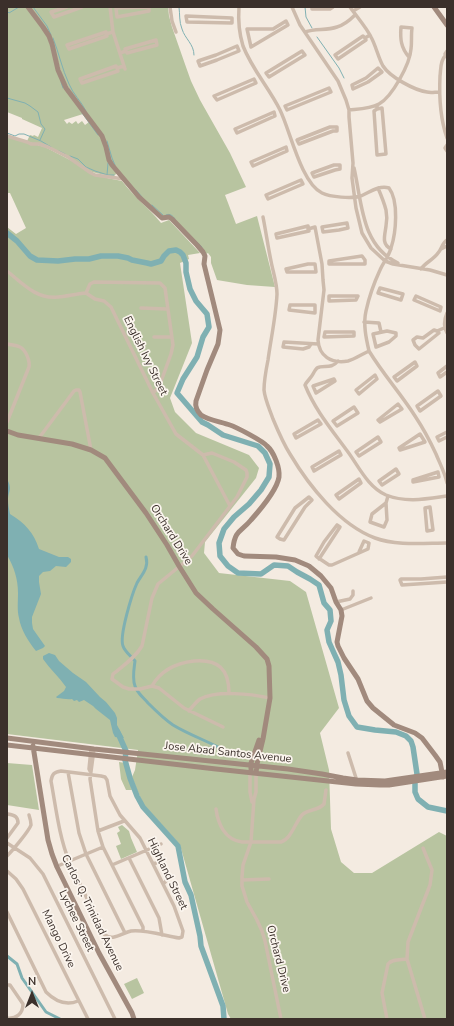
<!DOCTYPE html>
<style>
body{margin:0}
#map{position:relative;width:454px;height:1026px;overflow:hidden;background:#f4ebe1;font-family:"Nunito Sans",sans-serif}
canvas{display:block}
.frame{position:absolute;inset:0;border:8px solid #3b302b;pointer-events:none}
.north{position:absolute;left:12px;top:974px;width:40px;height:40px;-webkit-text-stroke:3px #fbf5ee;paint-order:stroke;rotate:0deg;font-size:11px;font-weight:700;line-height:16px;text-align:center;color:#3b302b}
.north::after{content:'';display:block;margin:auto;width:14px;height:18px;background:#3b302b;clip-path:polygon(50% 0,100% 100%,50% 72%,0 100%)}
</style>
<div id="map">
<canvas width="454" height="1026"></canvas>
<div class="frame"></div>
<div class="north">N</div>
</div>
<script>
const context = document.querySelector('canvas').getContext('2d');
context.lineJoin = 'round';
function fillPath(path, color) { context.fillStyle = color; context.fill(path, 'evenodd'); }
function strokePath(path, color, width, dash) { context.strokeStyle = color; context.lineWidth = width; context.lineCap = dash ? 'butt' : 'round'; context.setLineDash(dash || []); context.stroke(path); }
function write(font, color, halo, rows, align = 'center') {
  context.font = font + ' "Nunito Sans",sans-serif'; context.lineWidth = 3.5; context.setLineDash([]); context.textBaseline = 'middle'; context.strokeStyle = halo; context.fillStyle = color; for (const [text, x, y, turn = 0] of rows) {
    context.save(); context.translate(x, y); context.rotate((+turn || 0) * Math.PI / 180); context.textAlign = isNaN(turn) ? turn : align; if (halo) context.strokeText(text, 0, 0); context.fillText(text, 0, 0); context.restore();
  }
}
const green = new Path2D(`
 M7 7H27L47 34 57 70 83 114 64 120 67 124 69 122 72 124 76 121 78 124 82 121 85 125 89 122 101 137 117 173 113 177 92 172 46 145 32 143 27 141 30 135 33 136 34 135 38 137 42 128 22 119V118L7 112Z
 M29 7H168L169 16 172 27 186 67 191 81 200 100 230 153 246 187 225 195 236 224 257 216 275 287 247 285 217 280 211 263V257L208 253 206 254 171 216 164 217 141 198 111 161 108 148 63 79 54 48Z
 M7 137 45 147 72 161 87 171 107 178 122 181C134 197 149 208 161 223L169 220 200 253 188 255 189 259 180 263 192 343 170 398 175 412 196 433 249 455 259 468 256 478 205 542 204 553 219 573 290 581 306 592 339 708 320 733 329 770 331 829 341 862 354 873H372L439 832 447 836V1019H231L228 1014 180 845 144 805 137 790 132 777 135 770 138 750 7 734V227L16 234 26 228 10 193H7Z
 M119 762 125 763 132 790H126L121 779Z
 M7 763 32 765 39 810 7 805Z
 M122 825 129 831 131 838 137 852 121 859 116 846 121 844 117 833 120 831 118 827Z
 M137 978 144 993 132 999 124 984Z`);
const water = new Path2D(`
 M7 479C13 490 8 491 8 500 8 504 9 509 10 514 25 523 34 533 39 549L59 557H68L71 559V562L66 567 56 566 50 571 43 572 39 576V582L41 594 32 617V623L33 629 45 646 43 648 36 651C28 641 21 630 19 618 17 610 18 602 18 593 18 579 14 567 7 555Z
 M49 653 55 655 59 661 73 673 86 682 100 697 106 702 115 713 117 718V725L124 738 115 737 113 733 110 720 96 709 93 706 84 700 79 702 77 700 74 701 72 699C67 700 62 698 57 698L56 697 64 691 66 687C59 677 50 669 43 659V656Z`);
const stream = new Path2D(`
 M33 7 47 26 51 35
 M179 7C180 14 179 22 182 29 185 39 194 44 194 55
 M305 7 306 17 312 28
 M7 11 9 13 19 7
 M317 37 339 68 344 78
 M53 38C59 53 62 69 69 84 73 94 81 101 86 111
 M61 82 63 88
 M7 98 25 103 30 106 38 112 41 124 45 129 40 140
 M82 113 98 135
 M7 133 15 136 19 134H24L41 141 51 147
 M107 141 112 158 115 165
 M59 151 65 154
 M70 156 78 159 86 167 95 171 108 175H114
 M107 175 108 163
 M136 190 142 197
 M152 205 163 215
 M166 215C170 213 173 216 175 219
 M194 239 202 247`);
const canal = new Path2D(`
 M146 557C149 568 142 574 137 583 132 594 119 636 123 646 125 652 131 656 135 661 134 669 132 678 135 686 137 693 143 697 148 703 156 711 164 719 173 725 191 736 211 742 229 753
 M7 956 17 964 22 978 46 1012 60 1019`);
const river = new Path2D(`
 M7 233 17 241 30 256 37 260 58 261 75 259H89L101 256H118L128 258 132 260 147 263 151 264 161 261 164 256 169 251 176 250 180 252 183 255 186 263V272L190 289 196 301 207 314 209 327 203 337 197 357 183 379 177 393 202 422 208 425 223 435 258 446 265 453 270 464 269 477 261 490 249 504 234 517 224 529 219 543 220 556 228 566 238 573 261 574 274 565 288 566 297 572 310 579 319 585 324 603 330 610 331 621 327 630 329 642 333 651 338 662 341 675 344 700 349 716 357 727 375 730 396 732 406 736 411 741 413 747 417 774 415 783V792L418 799 428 807 447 811
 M117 731 126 751 125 760 130 778 137 796 143 807 178 846 185 882 191 895 200 936 201 946 223 1006 224 1019`);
const street = new Path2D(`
 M67 7 51 12 54 17 82 7
 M110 7 113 32 125 69
 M149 7V11L117 17 116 8Z
 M170 7 172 21 176 32
 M239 7C238 21 239 33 243 46 252 69 269 88 280 110 290 130 301 183 322 193 330 197 352 199 361 196 370 192 379 185 389 188 399 201 396 233 391 248 389 256 383 263 380 270 374 283 369 297 366 311 363 324 366 338 369 351
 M292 7 300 25 338 81 346 100 349 110V117L353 163 352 178 356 208 362 233 371 248 385 261 393 264 430 270 447 275
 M312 7V9H330L333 7
 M350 7C357 17 366 27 371 37 376 46 378 57 383 66 390 77 414 90 427 92 431 93 435 92 439 92
 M353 11 360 7
 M186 16 232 18V23L187 22Z
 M286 21 288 25 251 47 247 29H273Z
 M305 32C316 28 326 31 337 27 344 25 350 20 355 15
 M106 34 107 36 69 49 67 45 106 32V34L113 32
 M365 38 366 40 338 59 335 55 363 36 365 38 370 35
 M237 46 239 51 217 60 200 66 198 61 216 55Z
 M302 51 305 55 269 77 266 73Z
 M447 51 445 54 447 57
 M120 53 126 51 125 49 156 40 157 45 127 53 126 51
 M445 56C440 61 441 69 440 76 439 97 440 118 447 138
 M117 68 116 66 80 79 82 83 118 71 117 68 124 66
 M378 68 382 72 368 82 353 89 352 85 366 78Z
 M254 79 256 83 217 100 214 96Z
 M329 88 331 92 287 110 285 106Z
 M377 105V109L374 111 377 155 386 154 382 108 377 109
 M349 110C359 109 370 109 379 104 392 97 410 64 411 49 412 42 411 35 412 28L401 27C400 39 401 48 409 57
 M274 112 275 116 237 133 235 129Z
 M330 127H337V131H333L299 144 297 140Z
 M7 136 27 142 31 144H39L48 147 68 157 91 173 95 175 124 179
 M447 145 445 148 447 151
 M286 147 287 151 253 166 251 162Z
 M334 165H340V169L335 170 314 177 312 173Z
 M354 168C362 202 361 246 398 263
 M301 180 303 184 268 199 266 195Z
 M378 188C381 195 384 202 386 210 387 215 387 221 386 226 385 235 381 244 391 249
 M263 217C266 232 268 247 271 261 273 272 277 283 277 294 276 316 271 338 268 360 266 370 264 380 264 390 265 400 270 410 273 419 278 431 283 443 290 454 309 486 340 525 375 538 396 546 425 543 447 543
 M347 223 348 228 339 230 323 232 322 227Z
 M308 226 309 231 277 238 276 234Z
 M308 229 315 227 322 264 323 280 324 290 318 340C319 356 331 364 348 361 355 359 362 354 369 351 383 374 401 394 415 416 423 428 430 441 436 454 440 464 445 473 447 483
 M441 249 447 246
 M362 256 365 260V264H329V261Z
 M308 264H315L316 272H287L286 269Z
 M421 269C426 262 433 260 438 253 442 249 442 243 447 240
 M7 271C22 283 37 300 58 297 67 296 76 294 86 293L95 299 104 301 111 307 153 393 176 434 203 455 230 506
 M380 288 403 294 401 300 378 293Z
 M86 293 90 284 94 282 160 283 165 288 173 345 171 354 159 387 153 393
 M329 296H358L356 300 329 301Z
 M416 296 441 307 440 311 414 300Z
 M290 305H315V313L289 310Z
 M141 308 167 309
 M447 313C444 320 443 326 447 333
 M364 322 379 323 381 332
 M387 331 396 333V336L389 342 376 347 373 334Z
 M437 331 439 333 419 349 415 345 413 340 417 337 423 338 434 330 437 331 444 328
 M325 332H354V336L324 337Z
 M154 337H172
 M7 344C11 345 16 345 20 347 26 350 30 361 29 367L7 422
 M311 344 309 347 303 349 283 347 284 342 318 344
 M338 361C331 370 323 364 317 368 315 370 314 372 313 374 311 378 307 381 305 385 315 410 332 430 348 452 359 467 368 487 386 495 406 503 426 499 447 496
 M415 362 417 366 397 381 394 377Z
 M447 366 438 373 440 377 447 372
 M375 375 377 379 359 394 356 390Z
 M334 379 335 381 316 393 313 386Z
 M438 391 441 396 420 411 417 406Z
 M398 404 402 409 380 422 378 420Z
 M354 407 358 413 337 426 333 421Z
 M318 420 321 424 296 438 294 434Z
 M447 432 437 437 439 441 447 437
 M420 434 425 442 400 450 399 448Z
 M378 437 381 442 359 456 356 452Z
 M39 438 74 391 76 390H79L80 392 91 450
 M339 451 341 455 314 471 312 467Z
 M203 455 212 453 234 462 246 470 247 473V477L237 497 192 556 158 584 152 598 142 646C135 658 123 666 113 674L112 679 123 687 129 689H140L152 686 159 688 184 708 223 727
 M396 469 399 474 382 485 379 481Z
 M438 472 439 477 413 482V480Z
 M359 479 361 483 339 499 336 495Z
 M309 497 312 500 305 507 284 540 280 539 277 537 295 508Z
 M386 503 372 514 370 522 384 527 387 520 386 503 388 496
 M430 507 433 530 427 531 425 508Z
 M337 525 324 542 316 556 317 557 329 565H332L368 549 369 543 364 541 359 552
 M319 559 340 527 337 525
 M447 577 421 579H401L400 580 402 585 447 582
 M336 602 350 599 353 595V591
 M341 610 371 598
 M152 686C161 670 177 663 194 661 218 659 229 669 229 693
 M189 711C192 707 196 702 200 699 217 690 251 694 270 698
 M94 749 90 779 98 831 103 847 143 927V931
 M348 753 357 781
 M61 771 101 776 105 777 107 780 110 796 120 815 140 838 174 906 183 931 182 937 179 938C166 936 144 929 131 931 122 933 112 942 104 934L69 861C59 836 56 808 51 781 52 774 54 772 61 771Z
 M90 771 89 769 91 749
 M68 772 79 833 86 854 125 933
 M250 772V792L252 802
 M256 773V792L254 799 251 842 243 865 242 877V886L247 902 257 920 262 931 265 941 281 1019
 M216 809C218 824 225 840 242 842H281C291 839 295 823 302 815 308 809 318 811 324 804L326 790
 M7 815 8 814C15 815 18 817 18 823L7 838
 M98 831 124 821
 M7 843 30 858 43 874 115 1019
 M423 848 432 870 430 885 408 942 407 959 425 1019
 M7 856C12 851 29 831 31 825 31 821 30 818 29 815
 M129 858 159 918 162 935
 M153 864 159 862 161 863C167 868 171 878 163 884
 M60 865 103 847
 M112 865 161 844
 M7 871 16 879 23 889 88 1019
 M242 880 269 879
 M7 912 46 992C55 1001 66 1006 78 1001
 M7 985H10L23 1004C23 1014 16 1019 7 1018
 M387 1019 382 993 388 964C392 959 400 960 407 959`);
const secondary = new Path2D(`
 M28 7 43 27 49 36 52 44 58 70 66 88 102 136 106 147 109 160 112 165 139 197 162 218 169 217 172 219 197 245 203 252 205 256 204 264 220 330 218 344 207 370 196 401C195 406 197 411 201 415 208 420 222 422 230 425 236 427 263 441 267 446 274 452 280 468 279 477 277 490 259 511 251 520 241 532 235 530 233 548L238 554 244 556 276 557 295 560 309 566 321 576 331 588 336 602 341 610 342 616 337 642 338 646 344 658 358 679 367 701 373 708 394 725 415 733 422 738 435 755 440 762 443 777
 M434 7 447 25
 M7 431 18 435 72 444 91 450 105 458 146 513 167 545 179 566 196 593 213 609 256 647 267 659 269 666 270 698 263 739 257 764 256 773
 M7 738 94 749 288 769 322 774 343 778 357 780 385 781 447 772
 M7 745 216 769 356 784 380 785H389L447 776
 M33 746 48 840 52 854 57 867 99 953 132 1013 134 1019
 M251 769V763L259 740`);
const streetNames = [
 ["English Ivy Street",145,356,64],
 ["Orchard Drive",171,535,58],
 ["Jose Abad Santos Avenue",228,753,6],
 ["Highland Street",167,874,64],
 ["Carlos Q. Trinidad Avenue",92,913,64],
 ["Lychee Street",76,921,64],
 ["Mango Drive",58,939,64],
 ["Orchard Drive",278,959,76]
];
fillPath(green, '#b8c4a0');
fillPath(water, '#7fb0b2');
strokePath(stream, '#7fb0b2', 1);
strokePath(canal, '#7fb0b2', 3);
strokePath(river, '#7fb0b2', 5.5);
strokePath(street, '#cdbbac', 3.5);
strokePath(secondary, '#a18a7d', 5);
write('11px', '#3b302b', '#fbf5ee', streetNames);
</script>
